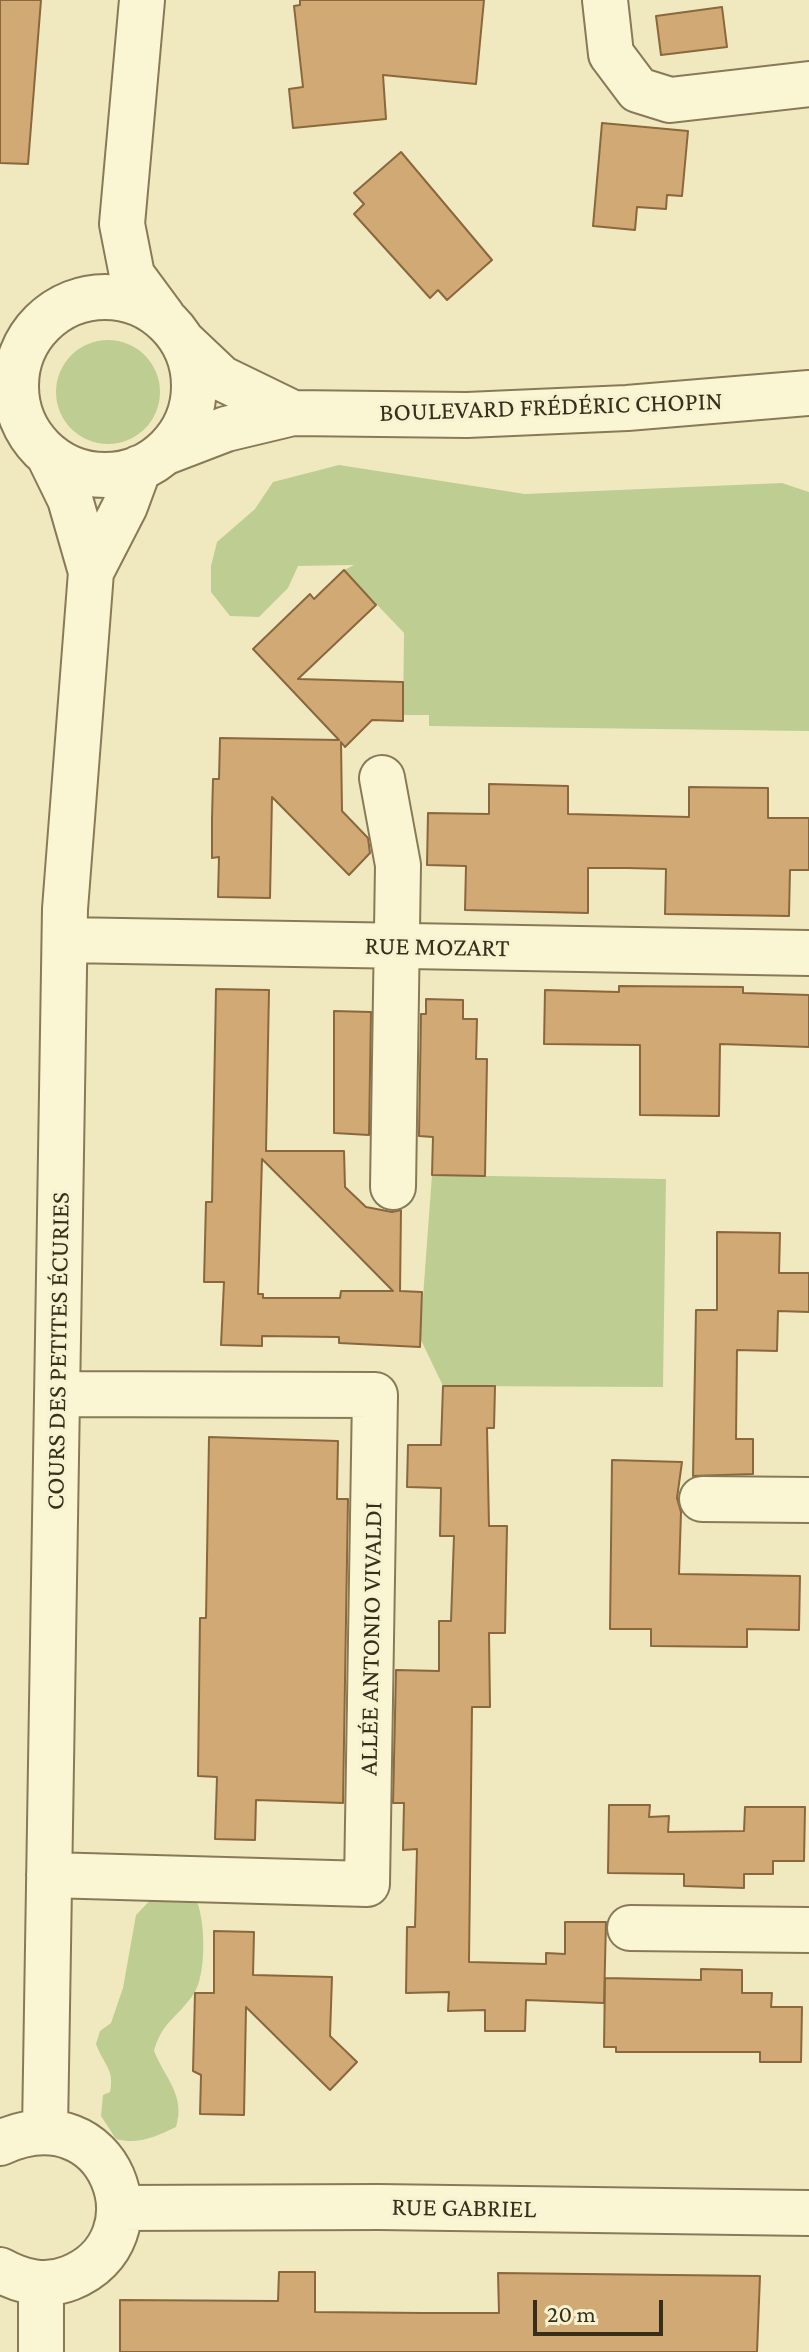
<!DOCTYPE html>
<meta charset="utf-8">
<style>
body{margin:0}
#map{position:relative;width:809px;height:2352px;overflow:hidden;background:#f0e9c0;font-family:"Crimson Pro",serif}
canvas{display:block}
.scale{position:absolute;left:533px;top:2300px;width:130px;height:36px;box-sizing:border-box;border:4px solid #382e1c;border-top:0;padding-left:10px;font-size:24px;line-height:28px;white-space:nowrap;color:#382e1c;-webkit-text-stroke:6px #f7f2d0;paint-order:stroke}
</style>
<div id="map">
<canvas width="809" height="2352"></canvas>
<div class="scale">20 m</div>
</div>
<script>
const context = document.querySelector('canvas').getContext('2d');
context.lineJoin = 'round';
function fillPath(path, color) { context.fillStyle = color; context.fill(path, 'evenodd'); }
function strokePath(path, color, width, dash) { context.strokeStyle = color; context.lineWidth = width; context.lineCap = dash ? 'butt' : 'round'; context.setLineDash(dash || []); context.stroke(path); }
function write(font, color, halo, rows, align = 'center') {
  context.font = font + ' "Crimson Pro",serif'; context.lineWidth = 6; context.setLineDash([]); context.textBaseline = 'middle'; context.strokeStyle = halo; context.fillStyle = color; for (const [text, x, y, turn = 0] of rows) {
    context.save(); context.translate(x, y); context.rotate((+turn || 0) * Math.PI / 180); context.textAlign = isNaN(turn) ? turn : align; if (halo) context.strokeText(text, 0, 0); context.fillText(text, 0, 0); context.restore();
  }
}
const green = new Path2D(`
 M56 392a52 52 0 1 1 104 0a52 52 0 1 1-104 0Z
 M339 465 525 494 782 483 809 492V731L429 726V715H403L404 633 344 570 354 565 298 566 288 588 259 617 230 616 211 592V566L217 542 255 509 273 482Z
 M432 1175 666 1179 663 1387 443 1386 420 1338Z
 M158 1892 195 1897C206 1918 207 1976 193 1995 177 2018 162 2022 154 2051 165 2078 186 2096 176 2127 155 2137 138 2145 116 2139L101 2116 103 2095 110 2092C115 2069 103 2064 96 2044L100 2031 111 2023 123 1988 136 1915Z`);
const building = new Path2D(`
 M0 0H41L28 164 0 163Z
 M300 0H484L476 84 383 75 386 119 293 128 289 89 303 87 294 6 300 5Z
 M722 7 727 47 661 55 656 16Z
 M602 123 688 131 682 196 667 195 666 209 637 207 635 230 593 226Z
 M401 152 492 260 447 300 438 290 430 298 354 214 364 204 354 193Z
 M344 570 376 605 298 679 403 682V721L372 720 345 747 341 742 342 811 368 838 370 853 349 875 272 797 270 898 218 897 219 857 212 858V819L213 779H219L220 738 339 740 253 649 310 594 314 599Z
 M489 784 568 786V814L689 817V787L768 788V818H809V870H790L789 916 665 914 666 869 627 868H588V913L465 910 466 866 427 865 428 813 489 814Z
 M619 986 743 987V993L809 995V1047L720 1044 719 1116 640 1115V1045L544 1044 545 990 619 992Z
 M216 989 269 990 266 1151H344L345 1187 366 1207 392 1212 401 1210 400 1291 422 1292 420 1347 339 1343V1337L262 1336V1346L221 1345 224 1282H204L206 1202H212ZM262 1159 325 1222 393 1291H341L340 1298H263V1294H258Z
 M426 999 463 1000V1019H477L476 1059H487L485 1176 432 1175 433 1137 419 1136 421 1014H426Z
 M334 1011 371 1012 369 1135 334 1133Z
 M717 1232 780 1233 779 1273H809V1312L778 1311 777 1351 737 1350 736 1439H753V1474L693 1476 696 1310H717Z
 M443 1386H495L494 1428H487L489 1526H507L505 1633H489L490 1707H472L469 1962 546 1964V1953L565 1954V1922H606L604 2003 526 2000 525 2031H485V2010L448 2011 449 1992 406 1993 407 1927H415L417 1849 403 1850 404 1803H393L396 1670 439 1671V1621H451L454 1536H440L441 1488 407 1487 408 1445H441Z
 M209 1437 338 1441 337 1499H348L343 1803 256 1800 255 1840 215 1839 217 1777 198 1776 200 1618H206Z
 M612 1460 682 1462 677 1498 681 1512 679 1574 800 1576 799 1630 747 1629V1647L651 1646V1629H610Z
 M609 1805H650L649 1817 669 1816 668 1832 744 1831 745 1807H805L804 1861H773V1874H744V1888L684 1886V1874L608 1873Z
 M214 1931 254 1932 253 1975 332 1977 330 2036 357 2062 330 2090 246 2007 244 2115 200 2114 201 2075 193 2071 195 1993H214Z
 M701 1969 742 1970V1993H772L771 2007H802L801 2062H760V2052H616V2047H604L605 1978 701 1980Z
 M279 2272H315V2312L424 2313H499L498 2273 760 2276 757 2352H120V2300L278 2301Z`);
const minor = new Path2D(`
 M142 0 122 224 132 275 163 317
 M605 0 611 54 638 90 670 100 809 84
 M16 386a89 89 0 1 1 178 0a89 89 0 1 1-178 0Z
 M184 343 221 378 293 413
 M166 452 226 429 293 413 467 415 627 408 809 393
 M91 572 125 506 139 468
 M382 778 398 865 393 1187
 M65 940 809 953
 M702 1499 809 1500
 M49 1875 367 1884 375 1395 57 1394
 M630 1928 809 1930
 M45 2130 65 909 91 572 70 499 49 456
 M0 2143C111 2092 165 2240 70 2278 45 2288 22 2282 0 2270
 M119 2208 379 2207 809 2213
 M41 2352V2284`);
const streetNames = [
 ["BOULEVARD FRÉDÉRIC CHOPIN",551,407,-2],
 ["RUE MOZART",437,947,1],
 ["COURS DES PETITES ÉCURIES",58,1351,-89],
 ["ALLÉE ANTONIO VIVALDI",371,1639,-89],
 ["RUE GABRIEL",464,2208,1]
];
fillPath(green, '#bece93');
fillPath(building, '#d0a974');
strokePath(building, '#8a673c', 2);
strokePath(minor, '#897a57', 48);
strokePath(minor, '#faf5d3', 44);
write('26px', '#382e1c', '#f7f2d0', streetNames);
</script>
